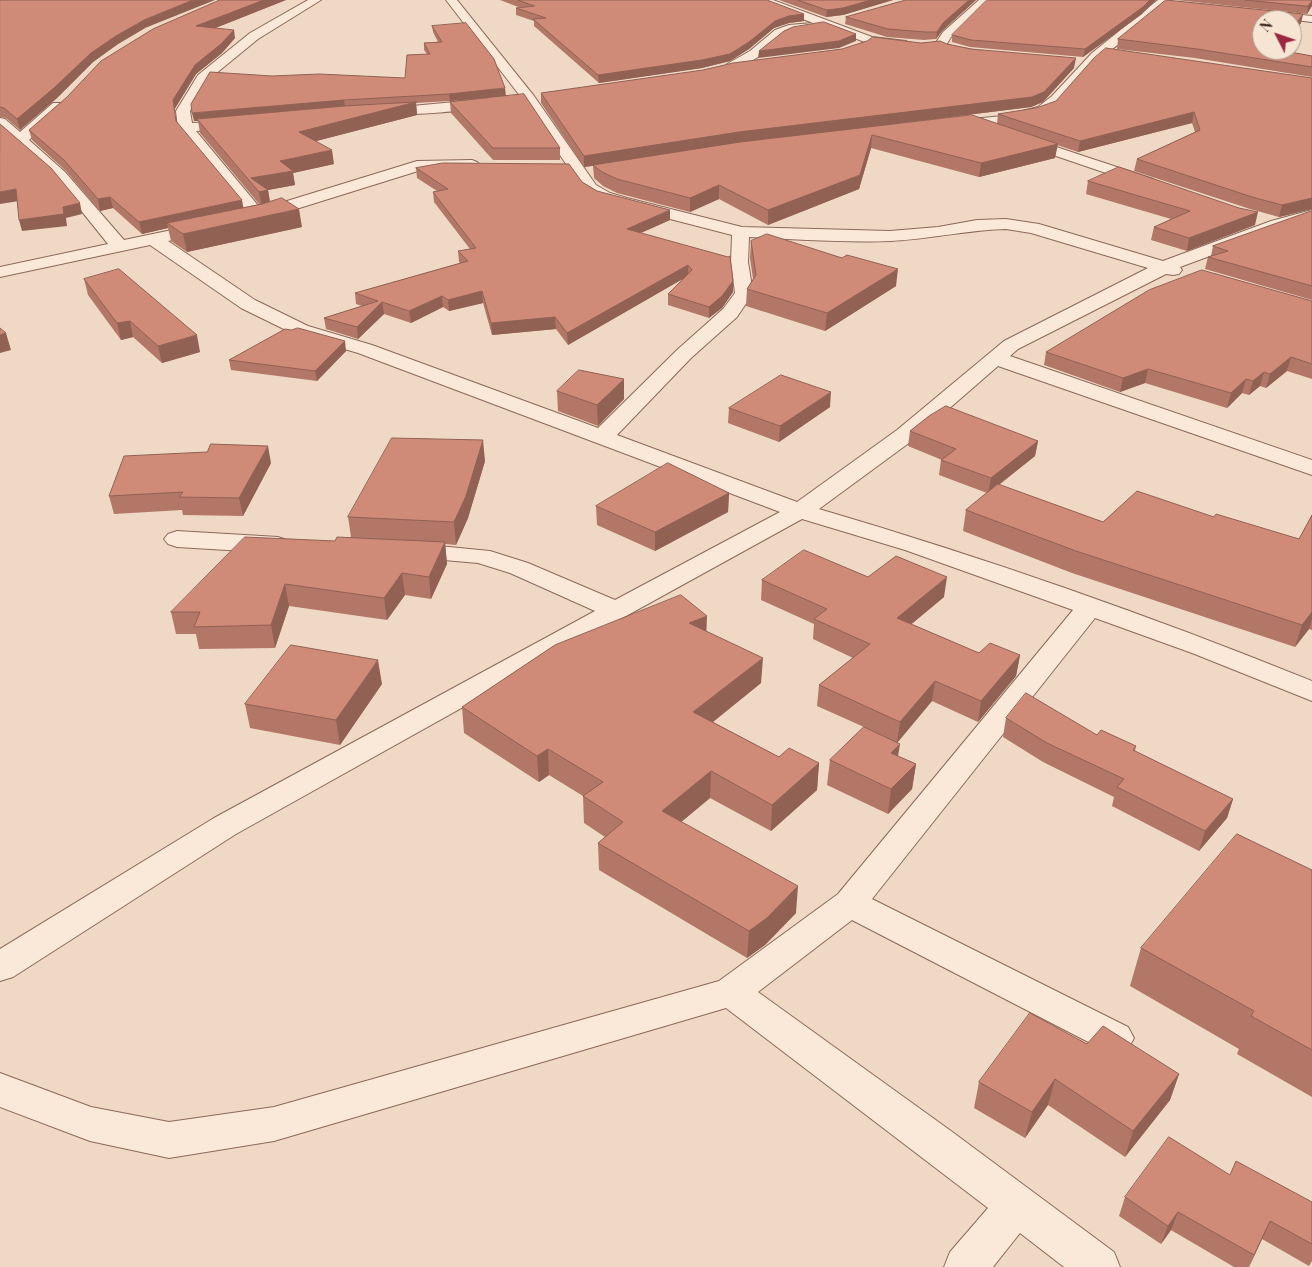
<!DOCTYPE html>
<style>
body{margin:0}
#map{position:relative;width:1312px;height:1267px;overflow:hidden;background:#f0d9c4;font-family:"Playfair Display",serif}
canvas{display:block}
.north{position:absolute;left:1252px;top:10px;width:50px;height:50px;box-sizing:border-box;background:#f7e5d4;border:1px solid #ac998b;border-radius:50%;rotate:311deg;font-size:14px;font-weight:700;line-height:20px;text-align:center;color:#3b261e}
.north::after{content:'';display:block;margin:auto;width:18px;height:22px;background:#9c2741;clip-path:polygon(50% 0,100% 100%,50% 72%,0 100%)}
</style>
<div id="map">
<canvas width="1312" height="1267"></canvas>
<div class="north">N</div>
</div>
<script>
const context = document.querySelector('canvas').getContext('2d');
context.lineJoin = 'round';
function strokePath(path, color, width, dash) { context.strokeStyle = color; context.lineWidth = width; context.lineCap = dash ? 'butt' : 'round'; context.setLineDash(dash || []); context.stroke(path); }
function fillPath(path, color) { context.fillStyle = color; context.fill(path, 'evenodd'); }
const minor = new Path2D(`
 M308 0H321L258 39 208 80 190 111 192 123 241 121 243 124 241 127 236 128 196 131 261 209 417 161 472 160 477 162 480 165 477 168 418 171 261 220H249L247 216 248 214 178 128 176 111 198 75 250 33Z
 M446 0H457L534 96 596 185 610 193 627 198 742 227 890 231 938 227 977 220 1006 219 1039 224 1163 261 1271 221 1312 210V220L1283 229 1180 267 1182 270 1179 274 1173 275 1166 274 1018 349 1010 356 1312 460V475L998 366 913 440 819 509C986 558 1151 616 1312 681V701L1192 653 1095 618 872 899 1128 1027 1134 1038 1128 1049 1115 1053 1102 1049 852 920 758 992 951 1131 1114 1252 1120 1267H1064L1020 1233 993 1267H944L950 1252 988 1208 726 1008 274 1141 169 1158 90 1141 0 1107V1073L91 1107 169 1122 274 1107 719 981 838 894 1073 610 905 550 802 519 626 616 236 834 13 977 0 981V949L214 818 595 611 510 573 478 563 399 556 395 551 399 546 408 543 490 551 528 563 615 600 780 512 358 353 294 334 241 308 150 245 0 277V267L108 244 55 178 0 129V118L5 119 20 132 53 103H63L65 106 63 109 29 140 65 172 124 240 172 230 178 231 181 235 178 239 168 241 255 300 308 326 372 345 598 428 677 350 723 309 735 293 731 262 732 235 616 205 598 199 584 191 524 101ZM1006 229 1031 233 1148 268 1004 341 897 430 797 502 617 435 691 358 737 317 753 293 748 262 749 237C796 239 844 243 891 241 930 239 967 230 1006 229Z
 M758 0H773L872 37 906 41 912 45 906 49 870 44 825 27 791 32 783 36 758 57 737 70H727L726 67 727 64 750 51 775 30 789 25 813 23 759 2Z
 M979 0H990L951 37 945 47H937L935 44 943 32Z
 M1158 0H1169C1153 22 1126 37 1105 55 1088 69 1077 88 1061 103 1033 128 985 126 950 129L945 128 943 125 945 122 950 121 1003 116 1038 107 1052 96 1092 53Z
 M1265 11 1312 16V22L1261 16 1259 14 1261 12Z
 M487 99 494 103 492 106C476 110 379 120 371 110L378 106H412Z
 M1020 135 1153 179 1155 182 1153 185H1141L1015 142 1013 139 1015 136Z
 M177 531 278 537 287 540 291 545 287 550 278 553 177 547 168 544 164 539 168 534Z`);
const wall = new Path2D(`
 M0 0 145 28 118 44 93 62 57 98 20 130 6 118 0 117Z
 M220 0H286L215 28 235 38 222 53 196 74 174 110 176 121 243 208 259 204 200 133 198 121H194L272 76 405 78 427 54 424 50V43L438 42 433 32 432 26 506 96 450 101 416 103 417 115 316 141 334 164 293 173 295 185 268 190 270 201 302 227 187 252 171 241 168 228 142 234 113 208 100 211 66 171 32 140 29 130Z
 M500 0H767L804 21 789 23 774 28 749 49 730 61 702 68 599 83 534 26V21L516 15V8H521Z
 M779 0H893L843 15 826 17Z
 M906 0H976L942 31 936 39 924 40 887 37 845 24 846 17Z
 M1166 0 1303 14 1301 23 1292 36V20H1262V50H1283L1282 51 1312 56V77L1195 58 1117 49 1118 39Z
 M1176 0H1312V6L1307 14Z
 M1142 14 1083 57 970 47 952 42V35Z
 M921 43 947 44 1074 68 1043 102 1031 107 879 126 997 124 998 114 1312 78V209L1279 217 1250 209 1134 171 1137 159 1195 132 1192 123 1078 152 1057 145 1055 158 979 177 871 148 859 189 768 225 719 199 690 212 617 193 603 186 594 178 593 166 584 167 541 103V93Z
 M450 102 560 148V160H493L451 113Z
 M416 168 582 182 597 191 670 220 641 233 733 281V292L722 308 709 318 668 305V294L684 278 568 345 556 329 492 335 483 303 449 311 443 307 411 323 384 314 358 339 326 329 324 318 362 306 356 304 355 293 460 263 459 262 458 251 470 249 434 202 433 192 437 191 417 178Z
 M1088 181 1255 225 1187 251 1151 240 1154 227 1171 219 1086 194Z
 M1312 211V300L1205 269 1208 257 1211 256 1213 246Z
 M751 241 896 286 825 331 746 306 747 289 753 279 750 258Z
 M84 279 200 352 162 363 133 337 121 340 88 295Z
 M1312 301V379L1287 371 1266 388 1260 386 1249 395 1242 393 1227 408 1145 383 1120 392 1044 365 1046 352Z
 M346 351 317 381 231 370 229 360Z
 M557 391 624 399 598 426 558 411Z
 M830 407 779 442 728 423 729 408Z
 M910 431 1038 441 1035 456 999 485 1103 522 1214 517 1299 539 1312 515V630L1309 629 1295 647 1072 573 963 531 966 510 987 493 939 475 941 460H942L908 446Z
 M485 461 468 518 456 545 445 544 447 564 431 599 405 595 387 620 289 606 275 648 199 649 196 634H176L171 612 335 541 351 537 348 517Z
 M271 463 243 516 183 515 182 510 114 514 109 496Z
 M729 493 728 512 655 551 597 525 596 506Z
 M868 577 944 597 911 624 979 653 1020 655 1016 676 978 722 932 701 897 743 898 756 916 764 912 789 888 814 827 785 830 760 864 727 817 706 819 685 853 658 813 639 814 624 761 600 762 580Z
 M706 631 761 683 713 722 779 757 819 763 817 790 771 831 710 798 681 822 796 913 765 945 747 958 599 870 598 843 605 837 584 823 583 796 549 775 539 782 464 733 462 707Z
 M382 684 340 745 250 728 245 704Z
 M1006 718 1097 735 1136 746 1135 751 1233 799 1227 818 1199 851 1112 806 1114 797 1043 762 1003 737Z
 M1312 870V1097L1237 1054 1239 1049 1130 986 1141 948Z
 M1087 1044 1179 1074 1170 1100 1125 1157 1048 1105 1025 1138 974 1108 979 1082Z
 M1230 1175 1312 1202V1261L1309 1266 1262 1239 1249 1267H1234L1171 1230 1161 1244 1119 1216 1125 1197Z`);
const shadedWall = new Path2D(`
 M193 0H215L145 28 118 44 93 62 57 98 20 130 17 119 91 53 116 36 144 20Z
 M264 0H286L198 35 196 26Z
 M871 0H893L843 15 826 17 827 10Z
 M969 0H976L942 31 936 39 937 32 943 23Z
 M1150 0H1156L1142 14 1083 57 1085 49Z
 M1312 1V6L1307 14 1308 6Z
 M804 14V21L789 23 774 28 749 49 730 61 702 68 599 83 598 75 789 16Z
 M1303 14 1301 23 1292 36V30Z
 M234 30 235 38 222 53 196 74 174 110 173 100 195 65Z
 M856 34V41L839 48 758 58 759 51Z
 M1076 58 1074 68 1043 102 1031 107 739 143 584 167V156Z
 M505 88 506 96 450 101 449 94Z
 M344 100 345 107 197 119 198 121H194L192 113Z
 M416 102 417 115 301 145 299 132Z
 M1194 112 1192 123 1078 152 1080 141Z
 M872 135 871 148 859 189 768 225V210Z
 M1058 144 1055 158 979 177 981 163Z
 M332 150 334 164 293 173 295 185 268 190 270 204 262 207 259 192 251 178 280 161Z
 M719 185V199L690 212V198Z
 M16 189 19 201 0 204V192Z
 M110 197 113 208 100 211 98 199Z
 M1312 198V209L1279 217 1282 205Z
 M242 200 244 211 167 223 168 228 142 234 139 222Z
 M80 203 82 214 66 218 67 226 22 231 19 220 63 207Z
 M299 209 302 227 187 252 183 234Z
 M670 210V220L627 239V229Z
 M1258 212 1255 225 1187 251 1189 238Z
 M688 265V276L568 345 567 333Z
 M898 269 896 286 825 331 827 313Z
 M733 281V292L722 308 709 318V307Z
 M482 291 483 303 449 311 448 300Z
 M442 296 443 307 411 323 409 311Z
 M382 302 384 314 358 339 357 327Z
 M555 317 556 329 492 335 491 323Z
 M130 321 133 337 121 340 117 323Z
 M6 333 11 350 0 353V335Z
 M197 335 200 352 162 363 158 346Z
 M345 341 346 351 317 381 315 371Z
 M1291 357 1287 371 1266 388 1270 374Z
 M1148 369 1145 383 1120 392 1123 378Z
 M1264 372 1260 386 1249 395 1253 381Z
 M624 379V399L598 426 597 405Z
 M1246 379 1242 393 1227 408 1231 393Z
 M831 392 830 407 779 442 780 426Z
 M483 440 485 461 468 518 456 545 454 522Z
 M1038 441 1035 456 988 493 991 478Z
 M268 446 271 463 243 516 239 498Z
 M729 493 728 512 655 551V532Z
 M445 542 447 564 431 599 429 577Z
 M402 573 405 595 387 620 384 598Z
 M947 577 944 597 895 638 897 618Z
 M285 584 289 606 275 648 271 625Z
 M1312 612V619L1309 629 1295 647 1302 625Z
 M707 616 706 641 689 623Z
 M1020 655 1016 676 978 722 981 701Z
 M763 658 761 683 693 738V712Z
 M378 660 382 684 340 745 336 720Z
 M935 681 932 701 897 743 900 722Z
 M900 744 896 769 891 753Z
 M548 749 549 775 539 782 537 756Z
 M819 763 817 790 771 831 772 805Z
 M916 764 912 789 888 814 891 789Z
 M711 771 710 798 662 838V811Z
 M1233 799 1227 818 1199 851 1205 831Z
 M798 886 796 913 765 945 747 958 749 931Z
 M1179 1074 1170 1100 1125 1157 1133 1131Z
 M1055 1079 1048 1105 1025 1138 1032 1112Z
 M1178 1212 1171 1230 1161 1244 1168 1226Z
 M1270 1221 1262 1239 1249 1267 1254 1255Z`);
const building = new Path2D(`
 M0 0H193L144 20 116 36 91 53 54 88 17 119 4 108 0 107Z
 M220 0H264L196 26 234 30 221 44 195 65 173 100 176 121 242 200 139 222 110 197 98 199 64 160 29 130 67 97 101 61 153 29Z
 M518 0H767L804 14 789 16 775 21 749 42 730 54 702 60 598 75 533 19 546 18 516 8 534 6Z
 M798 0H871L843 8 827 10Z
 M906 0H969L943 23 937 32H925L888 29 846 17Z
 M987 0H1150L1143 7 1085 49 971 40 952 35Z
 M1166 0 1303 14 1292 30V20H1262V50H1279L1312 56V67L1197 49 1118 39Z
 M1245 0H1312V1L1308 6Z
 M824 22 856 34 839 41 759 51 784 31 793 27Z
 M466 23 494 59 505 88 449 94 344 100 192 113 191 104 210 72 272 76 319 74 405 78 407 55 430 54 424 43 442 42 432 26Z
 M873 37 921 43 940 41 947 44 971 49 1076 58 1044 92 1032 97 739 132 584 156 541 93 703 70 733 63 842 49 867 41Z
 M1106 48 1312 78V198L1282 205 1252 197 1137 159 1200 130 1194 112 1080 141 998 114 1036 108 1056 101 1094 58Z
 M524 94 560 148H493L450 102Z
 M416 102 299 132 332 150 280 161 293 171 251 178 268 190 259 192 197 119 344 106Z
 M972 115 1058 144 981 163 872 135 860 175 768 210 719 185 690 198 617 179 602 172 593 165 740 142Z
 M0 124 51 168 80 203 63 207 64 214 19 220 16 189 0 192Z
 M443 163 569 164 582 182 597 191 670 210 627 229 728 257 730 256 733 281 722 296 709 307 668 294 692 270 688 265 567 333 555 317 491 323 482 291 448 300 442 296 409 311 382 302 357 327 324 318 378 301 355 293 468 261 458 251 476 248 433 192 448 189 416 168Z
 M1119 167 1239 208 1258 212 1189 238 1154 227 1190 211 1088 181Z
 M282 198 299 209 183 234 167 223 262 204Z
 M1312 211V286L1208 257 1228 251 1213 246Z
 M767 234 842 258 847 255 898 269 827 313 747 289 756 275 751 241Z
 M119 269 197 335 158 346 130 321 117 323 84 279Z
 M1202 270 1312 301V364L1291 357 1270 374 1264 372 1253 381 1246 379 1231 393 1148 369 1123 378 1046 352 1149 290Z
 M0 328 6 333 0 335Z
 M298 328 345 341 315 371 229 360 285 329 291 330Z
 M579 370 624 379 597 405 557 391Z
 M781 375 831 392 780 426 729 408Z
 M946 406 1038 441 991 478 941 460 956 449 910 431 929 416Z
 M392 438 483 440 466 496 454 522 348 517Z
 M211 444 268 446 239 498 179 497 183 492 109 496 124 456 207 452Z
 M668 463 729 493 655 532 596 506Z
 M998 484 1103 522 1137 491 1214 517 1216 514 1299 539 1312 515V612L1302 625 1076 551 966 510Z
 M245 537 335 541 337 537 445 542 429 577 402 573 384 598 285 584 271 625 194 627 200 612H171Z
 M804 550 868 577 896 556 947 577 897 618 979 653 990 643 1020 655 981 701 935 681 900 722 819 685 870 644 814 619 827 609 762 580Z
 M681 595 707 616 689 623 763 658 693 712 779 757 789 748 819 763 772 805 711 771 662 811 798 886 767 918 749 931 598 843 623 822 583 796 603 782 548 749 537 756 462 707 555 645Z
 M291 645 378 660 336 720 245 704Z
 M1026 693 1097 735 1101 730 1136 746 1133 750 1233 799 1205 831 1117 787 1124 779 1047 743 1006 718Z
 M864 727 900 744 891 753 916 764 891 789 830 760Z
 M1237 834 1312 870V1050L1251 1016 1254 1011 1141 948Z
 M1030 1013 1087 1044 1103 1026 1179 1074 1133 1131 1055 1079 1032 1112 979 1082Z
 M1169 1137 1230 1175 1236 1161 1312 1202V1244L1270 1221 1254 1255 1178 1212 1168 1226 1125 1197Z`);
strokePath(minor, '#8b6959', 2);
fillPath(minor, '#fae8d8');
fillPath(wall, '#b27767');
fillPath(shadedWall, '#916154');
fillPath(building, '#cf8a78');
strokePath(building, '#916154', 1);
</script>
